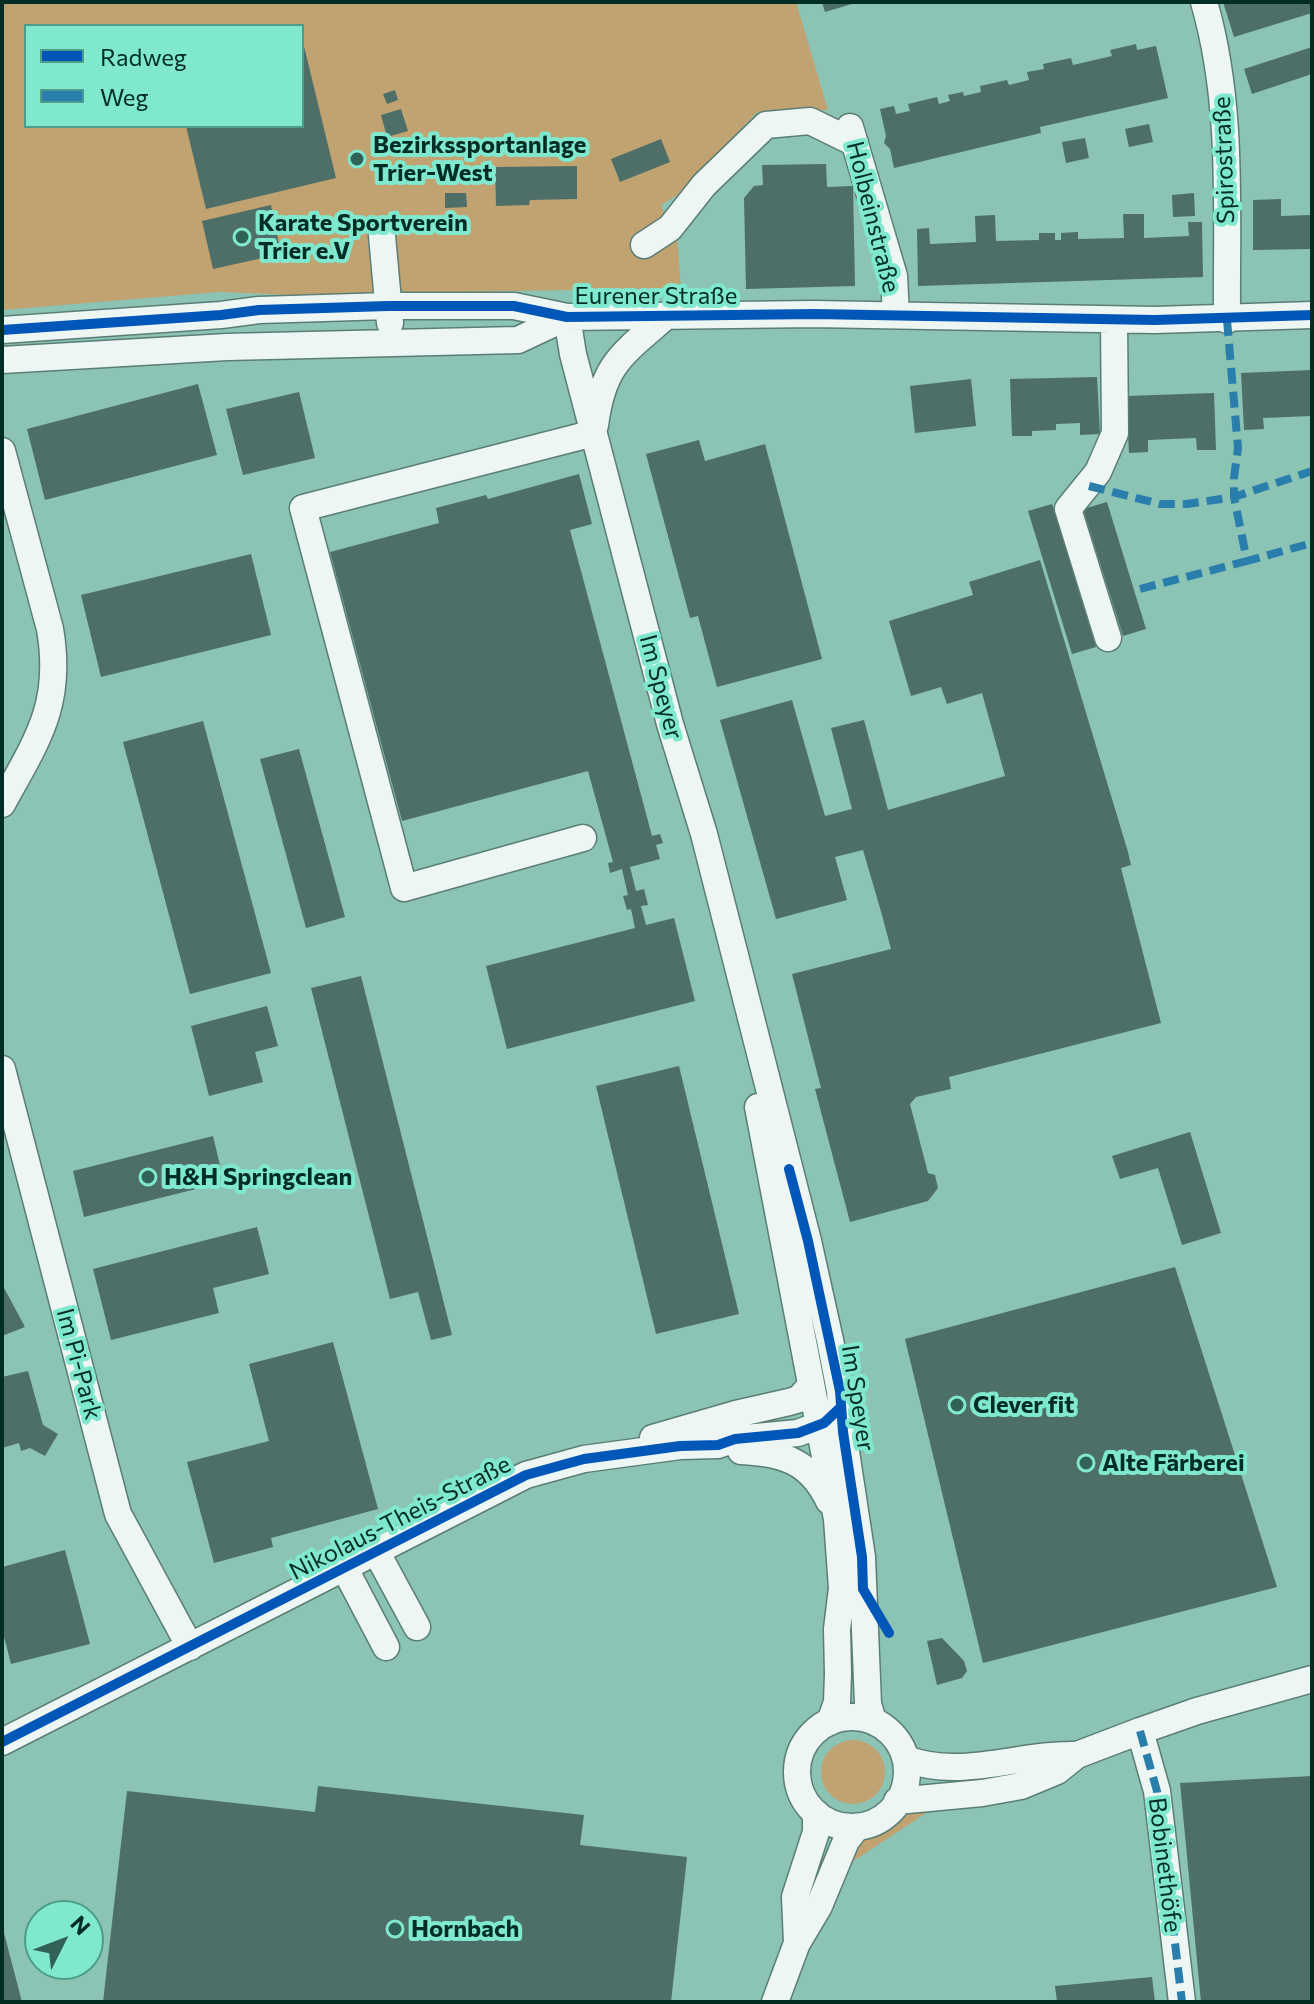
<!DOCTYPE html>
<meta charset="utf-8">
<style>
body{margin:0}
#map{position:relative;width:1314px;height:2004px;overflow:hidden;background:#8bc3b5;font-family:Commissioner,sans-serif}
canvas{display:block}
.frame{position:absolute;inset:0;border:4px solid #002d24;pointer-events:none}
.legend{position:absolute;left:24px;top:24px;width:280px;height:104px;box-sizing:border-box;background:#80e8ce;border:2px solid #4d9d8a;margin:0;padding:10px 14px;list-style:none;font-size:24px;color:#002d24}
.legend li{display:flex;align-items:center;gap:16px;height:40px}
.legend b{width:40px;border:2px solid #4d9d8a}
.north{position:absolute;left:24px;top:1900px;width:80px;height:80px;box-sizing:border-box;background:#80e8ce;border:2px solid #4d9d8a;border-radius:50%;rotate:48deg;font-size:22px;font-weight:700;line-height:32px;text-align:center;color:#002d24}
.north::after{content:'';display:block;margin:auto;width:28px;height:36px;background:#316257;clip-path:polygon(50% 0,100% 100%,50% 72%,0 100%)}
</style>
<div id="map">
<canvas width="1314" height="2004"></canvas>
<div class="frame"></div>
<ul class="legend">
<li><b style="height:10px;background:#0057b8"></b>Radweg</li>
<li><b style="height:10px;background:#297eac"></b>Weg</li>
</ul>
<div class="north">N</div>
</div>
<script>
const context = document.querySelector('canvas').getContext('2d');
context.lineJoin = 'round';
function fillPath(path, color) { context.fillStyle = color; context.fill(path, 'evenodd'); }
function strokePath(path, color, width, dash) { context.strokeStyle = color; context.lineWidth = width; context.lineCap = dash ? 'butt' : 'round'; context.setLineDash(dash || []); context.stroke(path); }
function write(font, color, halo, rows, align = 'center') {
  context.font = font + ' Commissioner,sans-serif'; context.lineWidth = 8; context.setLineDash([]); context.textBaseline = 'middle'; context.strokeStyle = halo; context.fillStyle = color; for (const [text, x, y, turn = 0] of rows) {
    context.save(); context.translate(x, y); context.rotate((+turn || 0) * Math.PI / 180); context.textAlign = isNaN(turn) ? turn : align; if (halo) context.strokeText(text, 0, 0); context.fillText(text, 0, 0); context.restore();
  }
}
const green = new Path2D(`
 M2 2H796L828 110 757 112 681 193 661 205 670 228 677 237 681 288 291 295 220 292 2 310ZM26 26H302V126H26Z
 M821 1772a32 32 0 1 1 64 0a32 32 0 1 1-64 0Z
 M932 1809 846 1866 859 1842 890 1827 905 1813Z`);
const building = new Path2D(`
 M822 2H855V3L825 12Z
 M1223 2H1312V13L1234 37Z
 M302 38 336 178 206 209 186 126H302Z
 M1136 44 1137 50 1156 46 1168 98 1040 127 1041 133 894 168 890 149 884 143 886 136 880 109 894 106 896 114 910 111 908 104 937 97 939 104 950 101 948 95 963 92 964 96 981 92 980 86 1007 80 1009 85 1029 80 1027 72 1044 69 1043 64 1071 58 1073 65 1112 56 1110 50Z
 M1312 47V74L1252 94 1244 69Z
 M395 90 398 100 387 104 383 94Z
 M401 109 408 131 387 137 381 115Z
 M1149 124 1153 142 1129 147 1125 129Z
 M1085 138 1089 158 1066 163 1062 142Z
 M661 139 670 162 620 182 611 159Z
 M826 164 827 187 853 186 855 286 746 289 744 198 754 186 763 185 762 165Z
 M577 166V199L530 200 529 205 496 206 495 167Z
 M445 193H466L467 207 445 208Z
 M1194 193 1195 216 1173 217 1172 195Z
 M1281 199V216L1312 215V249L1253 250V200Z
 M271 205 281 254 213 269 202 221Z
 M1123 214H1144V238L1189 236 1188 222H1202L1203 277 918 286 917 229 929 228 930 244 976 242 975 216 995 215 996 241 1039 240V233H1055V240H1061V233L1078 232V239L1124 238Z
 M1312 370V416L1263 418 1264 429 1244 430 1241 373Z
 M1097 377 1100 434 1080 435V423L1056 424V430L1032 431V436H1012L1010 379Z
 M971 379 976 426 915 433 910 386Z
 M198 384 217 455 45 500 27 429Z
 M299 392 315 458 243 475 226 409Z
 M1214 393 1216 450H1197L1196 438 1148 440V452L1129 453 1126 396Z
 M699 440 705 461 765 444 822 659 717 687 698 616 690 618 646 454Z
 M579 474 592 524 570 530 652 836 660 834 663 843 656 845 660 859 630 867 636 891 644 889 648 905 641 906 646 925 674 918 695 1001 507 1049 486 966 635 928 631 909 627 910 623 896 628 895 622 869 610 873 608 863 613 862 588 771 402 821 330 552 439 523 436 508 486 495 488 499Z
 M1107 502 1146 629 1123 636 1083 509Z
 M1052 504 1096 647 1072 654 1028 511Z
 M251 554 271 635 101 677 81 595Z
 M1040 560 1128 852 1131 865 1121 868 1161 1023 949 1077 951 1089 916 1097 910 1104 928 1173 935 1175 938 1188 928 1201 850 1222 815 1089 821 1088 792 974 891 949 882 915 863 850 835 857 847 900 776 919 720 720 792 700 825 816 852 809 831 728 864 720 888 810 1005 776 982 693 947 704 941 687 911 696 889 621 973 595 969 582Z
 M203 721 271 973 190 994 123 742Z
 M299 749 345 917 306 928 260 759Z
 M361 976 452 1335 431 1340 418 1292 390 1299 311 988Z
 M267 1006 278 1046 255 1052 263 1082 209 1096 191 1026Z
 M679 1066 739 1314 656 1334 596 1086Z
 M1190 1132 1221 1233 1182 1245 1158 1168 1120 1179 1112 1156Z
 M213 1136 224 1182 84 1217 73 1171Z
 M257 1227 269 1274 213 1288 219 1313 111 1340 93 1269Z
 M1175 1267 1277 1587 983 1663 905 1339Z
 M2 1284 25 1327 2 1336Z
 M333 1342 378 1509 271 1538 273 1547 214 1563 187 1462 269 1441 249 1364Z
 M28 1371 43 1425 58 1434 45 1456 30 1448 21 1451 19 1443 2 1448V1377Z
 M65 1550 90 1644 11 1664 2 1629V1567Z
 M942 1638 964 1661 967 1671 962 1678 937 1685 927 1641Z
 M1312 1776V2002H1201L1180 1783Z
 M318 1786 584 1815 580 1845 687 1857 671 2002H103L127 1791 315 1812Z
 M2 1929H3L22 2002H2Z
 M1152 1977 1155 2002H1057L1055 1986Z`);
const minor = new Path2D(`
 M1204 2C1234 105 1226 214 1227 320
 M850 127 894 276 896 315
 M382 236 390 323
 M644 245 670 228 704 185 766 125 810 121 855 143
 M567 317 573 354 670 724 704 834 808 1241 830 1340 840 1391 843 1432 862 1557 868 1704 873 1721
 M2 330 221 315 259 310 388 306H514L567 317 814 314 1155 320 1312 315
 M2 360 227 347 518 340 567 317
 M595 425C603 365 621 355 665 317
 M2 451 50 629C63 705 37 740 2 804
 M1108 638 1068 509 1098 472 1115 433 1114 320
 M583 838 404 888 303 508 594 433
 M2 1069 118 1514 190 1647
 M758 1107 837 1519 842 1588 837 1629 838 1674 837 1702 830 1722
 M653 1438 736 1414 789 1402 799 1399 811 1385
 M741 1451C783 1453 810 1461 829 1501
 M377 1553 417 1627
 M345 1569 386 1647
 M797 1772a55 55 0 1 1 110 0a55 55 0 1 1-110 0Z
 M1140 1731 1157 1791 1182 2002
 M2 1742 526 1475 584 1459 680 1446 718 1445 735 1439 798 1433 824 1423 840 1408
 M906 1759C962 1780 1020 1753 1077 1755
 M897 1801 982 1793 1021 1786 1057 1771 1077 1755 1140 1731 1197 1711 1312 1679
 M797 1943 795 1897 816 1832V1813
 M775 2002 797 1943 819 1906 846 1841 856 1828`);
const quiet = new Path2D(`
 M1227 320 1238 448 1234 478V497L1247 561 1312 543
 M1089 486 1160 504H1187L1234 497 1312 471
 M1140 589 1247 561
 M1140 1731 1157 1791 1182 2002`);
const cycleway = new Path2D(`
 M2 330 221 315 259 310 388 306H514L567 317 814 314 1155 320 1312 315
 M789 1169 808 1241 840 1391 843 1432 862 1557 863 1589 889 1633
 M2 1742 526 1475 584 1459 680 1446 718 1445 735 1439 798 1433 824 1423 840 1408`);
const markers = [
 [357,159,8,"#316257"],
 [242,237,8,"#316257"],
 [148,1177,8,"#316257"],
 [957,1405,8,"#316257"],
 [1086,1463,8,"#316257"],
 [395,1929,8,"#316257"]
];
const poiNames = [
 ["Bezirkssportanlage",373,145],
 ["Trier-West",373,173],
 ["Karate Sportverein",258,223],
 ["Trier e.V",258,251],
 ["H&H Springclean",164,1177],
 ["Clever fit",973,1405],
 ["Alte Färberei",1102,1463],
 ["Hornbach",411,1929]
];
const streetNames = [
 ["Spirostraße",1224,160,-92],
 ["Holbeinstraße",873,217,76],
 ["Eurener Straße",656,296],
 ["Im Speyer",661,687,75],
 ["Im Pi-Park",79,1364,75],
 ["Im Speyer",858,1398,81],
 ["Nikolaus-Theis-Straße",400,1518,-27],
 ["Bobinethöfe",1165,1865,83]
];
fillPath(green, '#c1a371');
fillPath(building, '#4e6e68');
strokePath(minor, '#5a7e75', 29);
strokePath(minor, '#eef6f4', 26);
strokePath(quiet, '#297eac', 8, [16, 8]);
strokePath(cycleway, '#0057b8', 10);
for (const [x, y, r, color] of markers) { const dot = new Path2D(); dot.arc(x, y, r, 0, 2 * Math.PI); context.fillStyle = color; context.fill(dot); strokePath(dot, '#80e8ce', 3); }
write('bold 24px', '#002d24', '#80e8ce', poiNames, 'left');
write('24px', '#002d24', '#80e8ce', streetNames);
</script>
